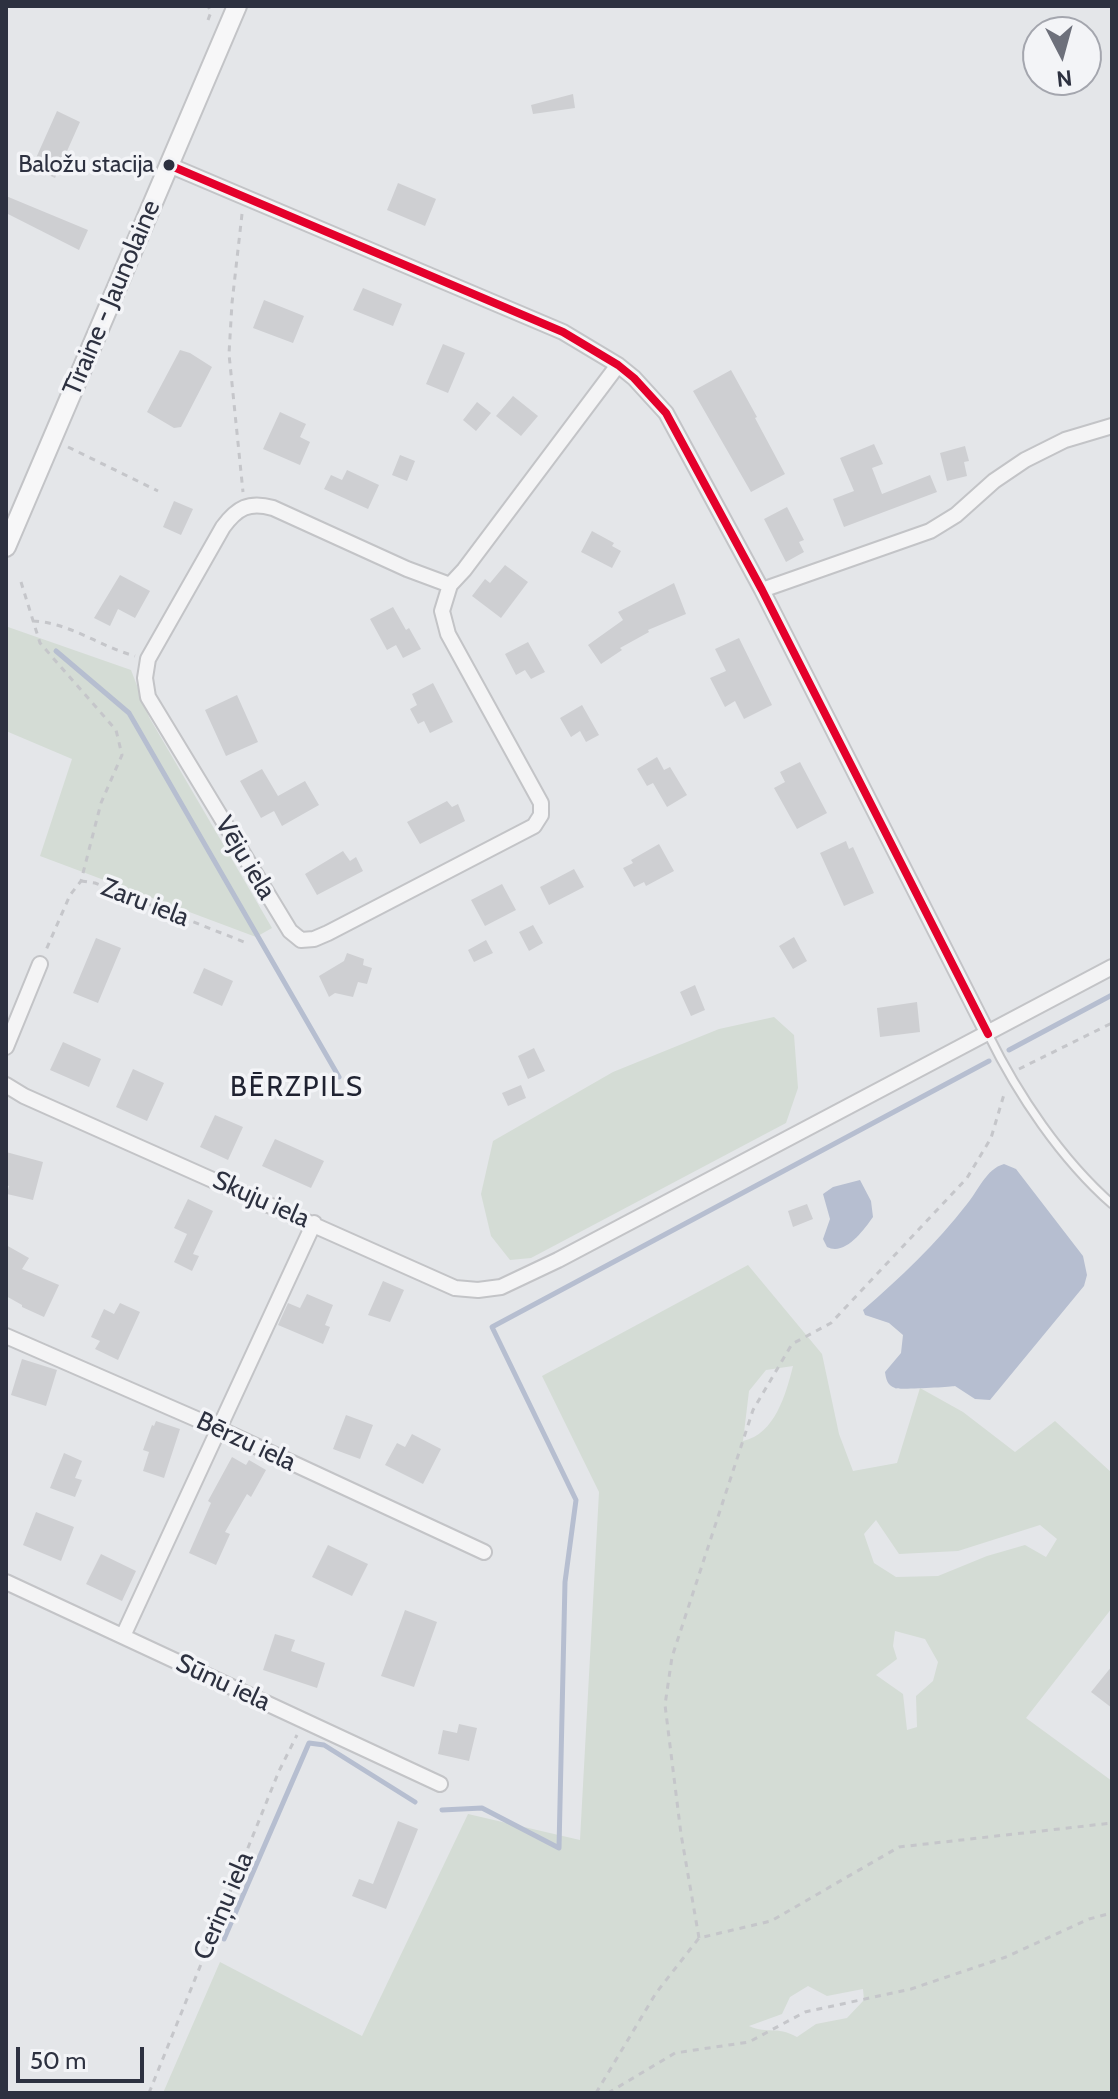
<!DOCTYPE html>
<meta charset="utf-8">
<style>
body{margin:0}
#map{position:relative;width:1118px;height:2099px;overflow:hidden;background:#e4e6e9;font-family:Cabin,sans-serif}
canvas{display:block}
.frame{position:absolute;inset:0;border:8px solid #2d3140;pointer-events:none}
.north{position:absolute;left:1022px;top:16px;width:80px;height:80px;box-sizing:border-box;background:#f3f4f7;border:2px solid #a4a6ae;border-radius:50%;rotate:174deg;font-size:22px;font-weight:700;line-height:32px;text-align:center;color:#2d3140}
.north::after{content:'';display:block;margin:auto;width:28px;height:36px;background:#6d707b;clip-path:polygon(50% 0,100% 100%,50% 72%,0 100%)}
.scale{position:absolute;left:16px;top:2047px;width:128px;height:36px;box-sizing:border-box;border:4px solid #2d3140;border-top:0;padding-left:10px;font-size:24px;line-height:28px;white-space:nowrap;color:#2d3140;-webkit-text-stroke:6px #f3f4f7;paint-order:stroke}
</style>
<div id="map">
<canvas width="1118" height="2099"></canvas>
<div class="frame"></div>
<div class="north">N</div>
<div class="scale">50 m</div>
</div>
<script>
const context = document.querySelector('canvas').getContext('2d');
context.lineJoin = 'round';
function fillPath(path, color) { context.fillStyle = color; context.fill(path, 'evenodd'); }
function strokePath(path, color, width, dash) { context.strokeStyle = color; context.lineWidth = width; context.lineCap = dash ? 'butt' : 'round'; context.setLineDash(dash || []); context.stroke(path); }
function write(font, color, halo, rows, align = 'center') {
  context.font = font + ' Cabin,sans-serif'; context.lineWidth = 7; context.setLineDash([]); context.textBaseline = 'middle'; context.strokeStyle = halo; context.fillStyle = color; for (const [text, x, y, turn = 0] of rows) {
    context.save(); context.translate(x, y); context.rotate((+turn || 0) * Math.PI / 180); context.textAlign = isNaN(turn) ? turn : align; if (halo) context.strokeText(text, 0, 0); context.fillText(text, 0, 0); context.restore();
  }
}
const green = new Path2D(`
 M8 627 131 670 149 717 272 928 256 937 40 856 72 759 6 731Z
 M774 1017 794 1035 798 1088 786 1123 531 1258 510 1260 491 1236 481 1194 493 1141 613 1072 719 1029Z
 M748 1265 822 1354 839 1434 853 1471 897 1463 920 1388 963 1412 1015 1452 1055 1421 1112 1473V1608L1026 1718 1112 1781V2093H163L220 1962 362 2036 468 1814 580 1840 599 1492 542 1376ZM793 1366C786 1394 775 1434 743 1441L749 1391 766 1370ZM876 1520 899 1554 958 1551 1040 1525 1057 1539 1046 1557 1025 1545 987 1556 938 1576 896 1577 874 1563 864 1534ZM895 1631 925 1639 938 1662 933 1681 916 1696 917 1727 907 1730 903 1694 876 1675 897 1659 893 1646ZM808 1986 827 1996 863 1989 864 2000 847 2018 816 2024 797 2037C775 2025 769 2035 749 2026L782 2014 790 1997Z`);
const water = new Path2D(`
 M1004 1164 1016 1169 1083 1256 1087 1275 1084 1286 990 1400 975 1399 955 1386C950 1387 898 1390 895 1388 887 1385 886 1379 885 1372L901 1353 903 1335 889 1323 865 1315 863 1310C900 1278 936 1244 967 1204 978 1191 986 1169 1004 1164Z
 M860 1180 871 1201 873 1217C863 1231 845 1256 827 1247L823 1239 830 1219 823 1194 833 1187Z`);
const stream = new Path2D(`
 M56 651 129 713 339 1077
 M1009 1050 1112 995
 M442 1810 482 1808 559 1848 565 1582 576 1500 492 1327 989 1061
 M224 1939 309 1743 324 1745 415 1802`);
const building = new Path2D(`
 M573 94 575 108 533 114 531 105Z
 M57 111 80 122 55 178 32 167Z
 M398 183 436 199 425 226 387 210Z
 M6 196 88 230 79 250 6 213Z
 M363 288 402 304 393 326 353 310Z
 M264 300 304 316 293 343 253 328Z
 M443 344 465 353 448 393 426 384Z
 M180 350 190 353 212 367 181 427 174 428 147 412Z
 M731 370 757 417 755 418 785 474 751 492 693 391Z
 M513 396 538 416 521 436 496 416Z
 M477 402 491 413 476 431 463 420Z
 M280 412 306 424 300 437 310 442 300 465 263 449Z
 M874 444 883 464 872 468 882 494 930 475 937 492 844 527 833 499 854 491 840 458Z
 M965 446 969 461 964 462 967 476 947 481 940 453Z
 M400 455 415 461 407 481 392 475Z
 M347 470 379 485 368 509 324 489 331 475 342 480Z
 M174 501 193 509 181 535 163 527Z
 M787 507 804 540 799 542 804 552 786 562 764 519Z
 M592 531 614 543 612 546 621 551 612 568 581 552Z
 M505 565 528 582 501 618 472 596 485 579 490 583Z
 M120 575 150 591 135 618 118 609 110 626 94 618Z
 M674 583 686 614 648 630 649 632 620 648 622 650 601 664 588 645 623 620 618 612Z
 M393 607 406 630 409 628 421 649 403 658 396 645 387 650 370 619Z
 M739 638 772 705 744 719 735 701 725 707 710 678 726 671 715 649Z
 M528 642 545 672 531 679 525 670 516 675 505 654Z
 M433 683 453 722 430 733 424 721 418 724 410 709 417 705 412 694Z
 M237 695 258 742 226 756 205 710Z
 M582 705 599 735 586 742 580 731 571 737 560 718Z
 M657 757 664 770 670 767 687 795 667 807 653 783 647 786 637 769Z
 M800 762 827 813 797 829 774 788 785 782 780 772Z
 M262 769 278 796 305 781 319 805 282 826 274 811 261 818 240 781Z
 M447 801 452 807 458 804 465 821 420 844 407 822Z
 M846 841 849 849 853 847 874 893 844 906 820 853Z
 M659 844 674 871 646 886 644 882 634 887 623 868 633 863 631 860Z
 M343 851 350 861 356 857 363 871 317 895 305 874Z
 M574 869 584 887 549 905 540 887Z
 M502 884 516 910 485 926 471 900Z
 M533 925 543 943 529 951 519 932Z
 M794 937 807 961 793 969 779 946Z
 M96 938 121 948 98 1003 73 993Z
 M486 940 493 953 474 962 468 950Z
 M347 953 364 959 363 965 372 968 367 984 358 982 353 997 335 993 329 997 319 976 344 961Z
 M204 968 233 981 222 1006 193 993Z
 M695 985 705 1010 691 1016 680 992Z
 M917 1002 920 1032 880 1037 877 1008Z
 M63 1042 101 1059 89 1087 50 1070Z
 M534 1048 545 1071 528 1079 518 1056Z
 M133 1069 164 1083 147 1121 116 1107Z
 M521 1085 526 1098 508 1106 502 1093Z
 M215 1115 243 1127 228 1160 200 1147Z
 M275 1139 324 1161 311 1188 262 1166Z
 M6 1152 43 1162 33 1200 7 1194 9 1186 6 1185Z
 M188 1199 213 1211 193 1254 199 1256 192 1271 174 1262 187 1234 174 1228Z
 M807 1204 813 1219 793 1227 788 1211Z
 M6 1245 29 1258 22 1269 59 1285 44 1317 22 1307V1305L6 1296Z
 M383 1281 404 1290 390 1322 368 1315Z
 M307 1294 333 1305 325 1325 330 1327 323 1344 278 1325 288 1303 300 1308Z
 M120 1303 140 1312 118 1360 95 1349 100 1341 91 1337 104 1309 114 1314Z
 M22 1359 57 1370 46 1406 11 1395Z
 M346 1415 373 1425 360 1459 333 1449Z
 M156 1421 180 1429 164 1478 143 1471 149 1452 143 1450 152 1425 154 1426Z
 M412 1434 441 1449 423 1484 385 1465 397 1443 405 1447Z
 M64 1453 82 1461 75 1478 82 1480 75 1497 50 1488Z
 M232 1457 246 1465 249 1460 266 1470 251 1497 247 1494 225 1532 230 1534 216 1565 189 1553 211 1503 208 1501Z
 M36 1512 74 1527 61 1561 23 1545Z
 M328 1545 368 1564 352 1596 312 1577Z
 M101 1554 136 1571 122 1601 86 1584Z
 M405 1610 437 1622 414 1687 381 1676Z
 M275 1634 295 1640 291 1651 325 1663 317 1688 263 1670Z
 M1112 1666V1708L1091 1692Z
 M459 1724 477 1728 469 1761 438 1754 443 1730 457 1733Z
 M398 1821 418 1829 386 1909 352 1896 359 1879 373 1884Z`);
const path = new Path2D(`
 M208 20 211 12 208 6
 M242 214 232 303 229 354 243 492
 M68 447 158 491
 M21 582 40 643 116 730 122 755 101 803 81 881 70 895 46 950
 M33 621C68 622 101 647 135 656
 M81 881 95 883 244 942
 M1019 1069 1112 1023
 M699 1938 681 1834 665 1705 672 1657 753 1410 792 1344 831 1323 967 1178 991 1138 1005 1091
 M149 2093 279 1771 297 1735
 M596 2093 656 1993 699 1938 771 1921 899 1847 1112 1823
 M608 2093 675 2053 749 2042 805 2012 911 1989 1006 1957 1089 1919 1112 1913`);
const lane = new Path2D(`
 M988 1034C1018 1095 1061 1159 1112 1204`);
const street = new Path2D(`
 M169 165 563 332 618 365 634 378 666 413 762 590 988 1034
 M450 585 442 611 448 634 541 803V815L534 826 328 933 314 939 301 940 290 931 148 697 145 678 148 659 223 527C237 508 249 501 273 508L407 569 450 585 464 570 618 365
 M762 590 930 531 956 515 994 481 1025 460 1065 440 1112 426
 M6 1047 40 964
 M6 1085 24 1096 455 1288 478 1290 501 1287 558 1260 1112 967
 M6 1336 217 1428 484 1552
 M6 1582 440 1784
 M123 1636 314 1223`);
const secondary = new Path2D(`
 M6 547 237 6`);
const bus1 = new Path2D(`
 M169 165 563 332 618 365 634 378 666 413 762 590 988 1034`);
const markers = [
 [169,165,7,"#2d3140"]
];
const busNames = [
 ["Baložu stacija",154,165]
];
const streetNames = [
 ["Tīraine - Jaunolaine",112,298,-67],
 ["Vēju iela",245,858,59],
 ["Zaru iela",145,903,21],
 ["Skuju iela",261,1200,24],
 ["Bērzu iela",246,1442,25],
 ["Sūnu iela",223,1683,25],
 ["Ceriņu iela",224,1906,-67]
];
const neighbourhoodNames = [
 ["BĒRZPILS",297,1088]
];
fillPath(green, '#d4dcd5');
fillPath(water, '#b6bed0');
strokePath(stream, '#b6bed0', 5);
fillPath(building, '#cecfd2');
strokePath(lane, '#c3c4c7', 11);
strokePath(street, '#c3c4c7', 18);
strokePath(secondary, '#c3c4c7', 22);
strokePath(path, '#c5c6ca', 3, [6, 6]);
strokePath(lane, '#f4f4f5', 7);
strokePath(street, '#f4f4f5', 14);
strokePath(secondary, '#f7f7f8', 18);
strokePath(bus1, '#e4002b', 8);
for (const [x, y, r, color] of markers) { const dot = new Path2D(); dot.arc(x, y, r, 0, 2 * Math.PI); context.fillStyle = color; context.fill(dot); strokePath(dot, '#f3f4f7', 3); }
write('24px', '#2d3140', '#f3f4f7', busNames, 'right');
write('26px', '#2d3140', '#f3f4f7', streetNames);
context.letterSpacing = '2px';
write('28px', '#1f2231', '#f3f4f7', neighbourhoodNames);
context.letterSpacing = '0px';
</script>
